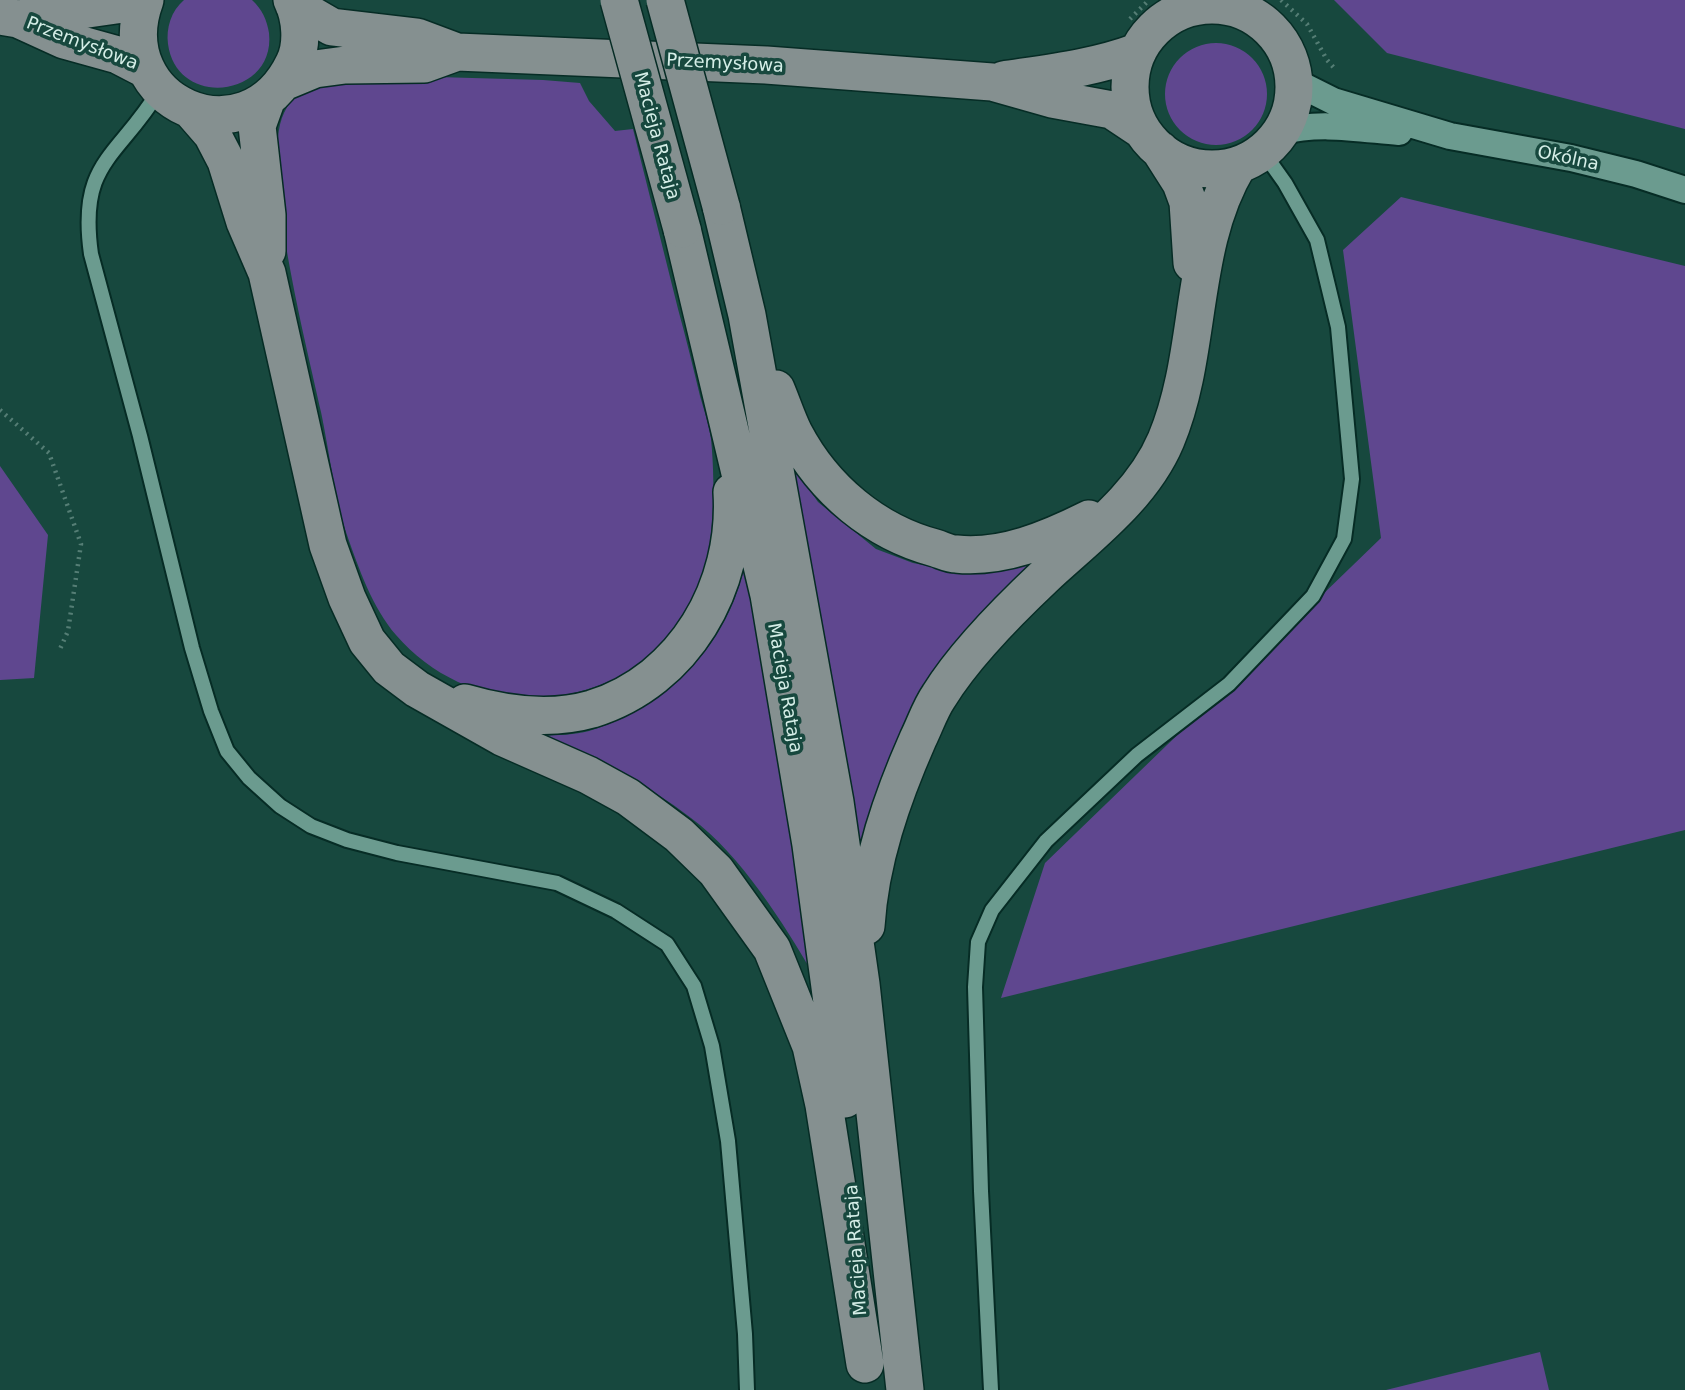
<!DOCTYPE html>
<meta charset="utf-8">
<style>
body{margin:0}
canvas{display:block;background:#17483e}
</style>
<canvas width="1685" height="1390"></canvas>
<script>
const context = document.querySelector('canvas').getContext('2d');
context.lineJoin = 'round';
function fillPath(path, color) { context.fillStyle = color; context.fill(path, 'evenodd'); }
function strokePath(path, color, width, dash) { context.strokeStyle = color; context.lineWidth = width; context.lineCap = dash ? 'butt' : 'round'; context.setLineDash(dash || []); context.stroke(path); }
function write(font, color, halo, rows, align = 'center') {
  context.font = font + ' "DejaVu Sans",sans-serif'; context.lineWidth = 7; context.setLineDash([]); context.textBaseline = 'middle'; context.strokeStyle = halo; context.fillStyle = color; for (const [text, x, y, turn = 0] of rows) {
    context.save(); context.translate(x, y); context.rotate((+turn || 0) * Math.PI / 180); context.textAlign = isNaN(turn) ? turn : align; if (halo) context.strokeText(text, 0, 0); context.fillText(text, 0, 0); context.restore();
  }
}
const green = new Path2D(`
 M184 0H252C262 9 267 20 269 33 276 97 177 110 168 44 166 28 171 11 184 0Z
 M1334 0H1685V129L1387 53Z
 M1165 94a51 51 0 1 1 102 0a51 51 0 1 1-102 0Z
 M366 75 543 80 580 83 589 101 615 131 633 129C648 189 663 249 678 309 686 338 693 367 700 396 704 410 709 425 711 439 716 490 715 568 689 614 664 657 617 684 569 694 505 708 439 685 396 635 372 607 359 569 347 535 335 500 329 450 321 412 308 350 259 164 284 113 301 77 332 78 366 75Z
 M1401 197 1685 266V830L1001 998 1045 863 1381 538 1343 250Z
 M789 460 818 502 876 549 913 563 950 570 1045 558 1020 582 860 877Z
 M0 466 48 535 34 678 0 680Z
 M748 557 815 977C784 924 741 855 691 818 646 783 594 757 542 736 557 735 575 735 589 731 655 711 710 663 735 598 740 585 743 571 748 557Z
 M1540 1352 1549 1390H1386Z`);
const path = new Path2D(`
 M1281 0 1307 24 1327 60 1334 68
 M1130 19 1149 0
 M0 410 49 453 81 544 68 631 60 649`);
const lane = new Path2D(`
 M159 91C117 159 78 162 91 254L140 436 192 648 211 711 227 751 249 778 280 806 311 826 347 840 397 853 557 883 616 911 667 944 694 986 712 1046 728 1141 745 1334 747 1390
 M991 1390 981 1191 975 987 978 942 992 910 1046 841 1137 755 1229 684 1313 596 1344 539 1352 479 1338 327 1317 240 1285 183 1263 152`);
const street = new Path2D(`
 M1295 82 1333 101 1450 136 1571 158 1636 174 1685 190
 M1281 132C1318 121 1361 129 1399 132`);
const secondary = new Path2D(`
 M145 0C107 103 246 164 294 63 303 45 301 18 292 0
 M294 5 332 27 417 37 457 52 766 65 992 82 1052 99 1112 110 1142 130
 M1130 87a82 82 0 1 1 164 0a82 82 0 1 1-164 0Z
 M0 16 18 19 64 40 118 55 145 69
 M18 19 144 1
 M1003 80C1049 73 1094 68 1137 52
 M286 81 315 69 345 65 424 64 457 52
 M266 101 257 126 267 215V251
 M192 111 212 134 226 161 245 222 267 273 328 545 347 598 367 641 389 668 417 689 502 737 588 775 628 797 679 835 716 871 772 949 811 1046 824 1105 865 1364
 M1160 150 1181 183 1188 202 1192 263
 M721 206 747 315 835 802 861 984 905 1390
 M682 229 769 595 811 845 845 1099
 M776 389C782 403 787 419 794 433 824 490 875 532 935 548 942 550 949 554 956 554 1002 559 1049 539 1089 519
 M465 703C506 715 550 721 592 709 685 680 738 586 732 492
 M866 926C870 861 892 798 918 739 925 725 930 709 939 696 963 657 1010 609 1044 577 1088 536 1142 497 1166 440 1203 352 1188 248 1238 165`);
const secondaryBridge = new Path2D(`
 M619 0 682 229
 M665 0 721 206`);
const streetNames = [
 ["Przemysłowa",82,44,21],
 ["Przemysłowa",725,64,3],
 ["Macieja Rataja",656,136,75],
 ["Okólna",1568,159,12],
 ["Macieja Rataja",784,688,80],
 ["Macieja Rataja",857,1250,-94]
];
fillPath(green, '#5f478f');
strokePath(lane, '#062c25', 18);
strokePath(street, '#062c25', 30);
strokePath(secondary, '#062c25', 40);
strokePath(path, '#557e75', 4.5, [2, 5]);
strokePath(lane, '#6b9b8f', 14);
strokePath(street, '#6b9b8f', 26);
strokePath(secondary, '#859090', 37);
strokePath(secondaryBridge, '#062c25', 40, []);
strokePath(secondaryBridge, '#859090', 37);
write('18px', '#d5eee7', '#17483e', streetNames);
</script>
